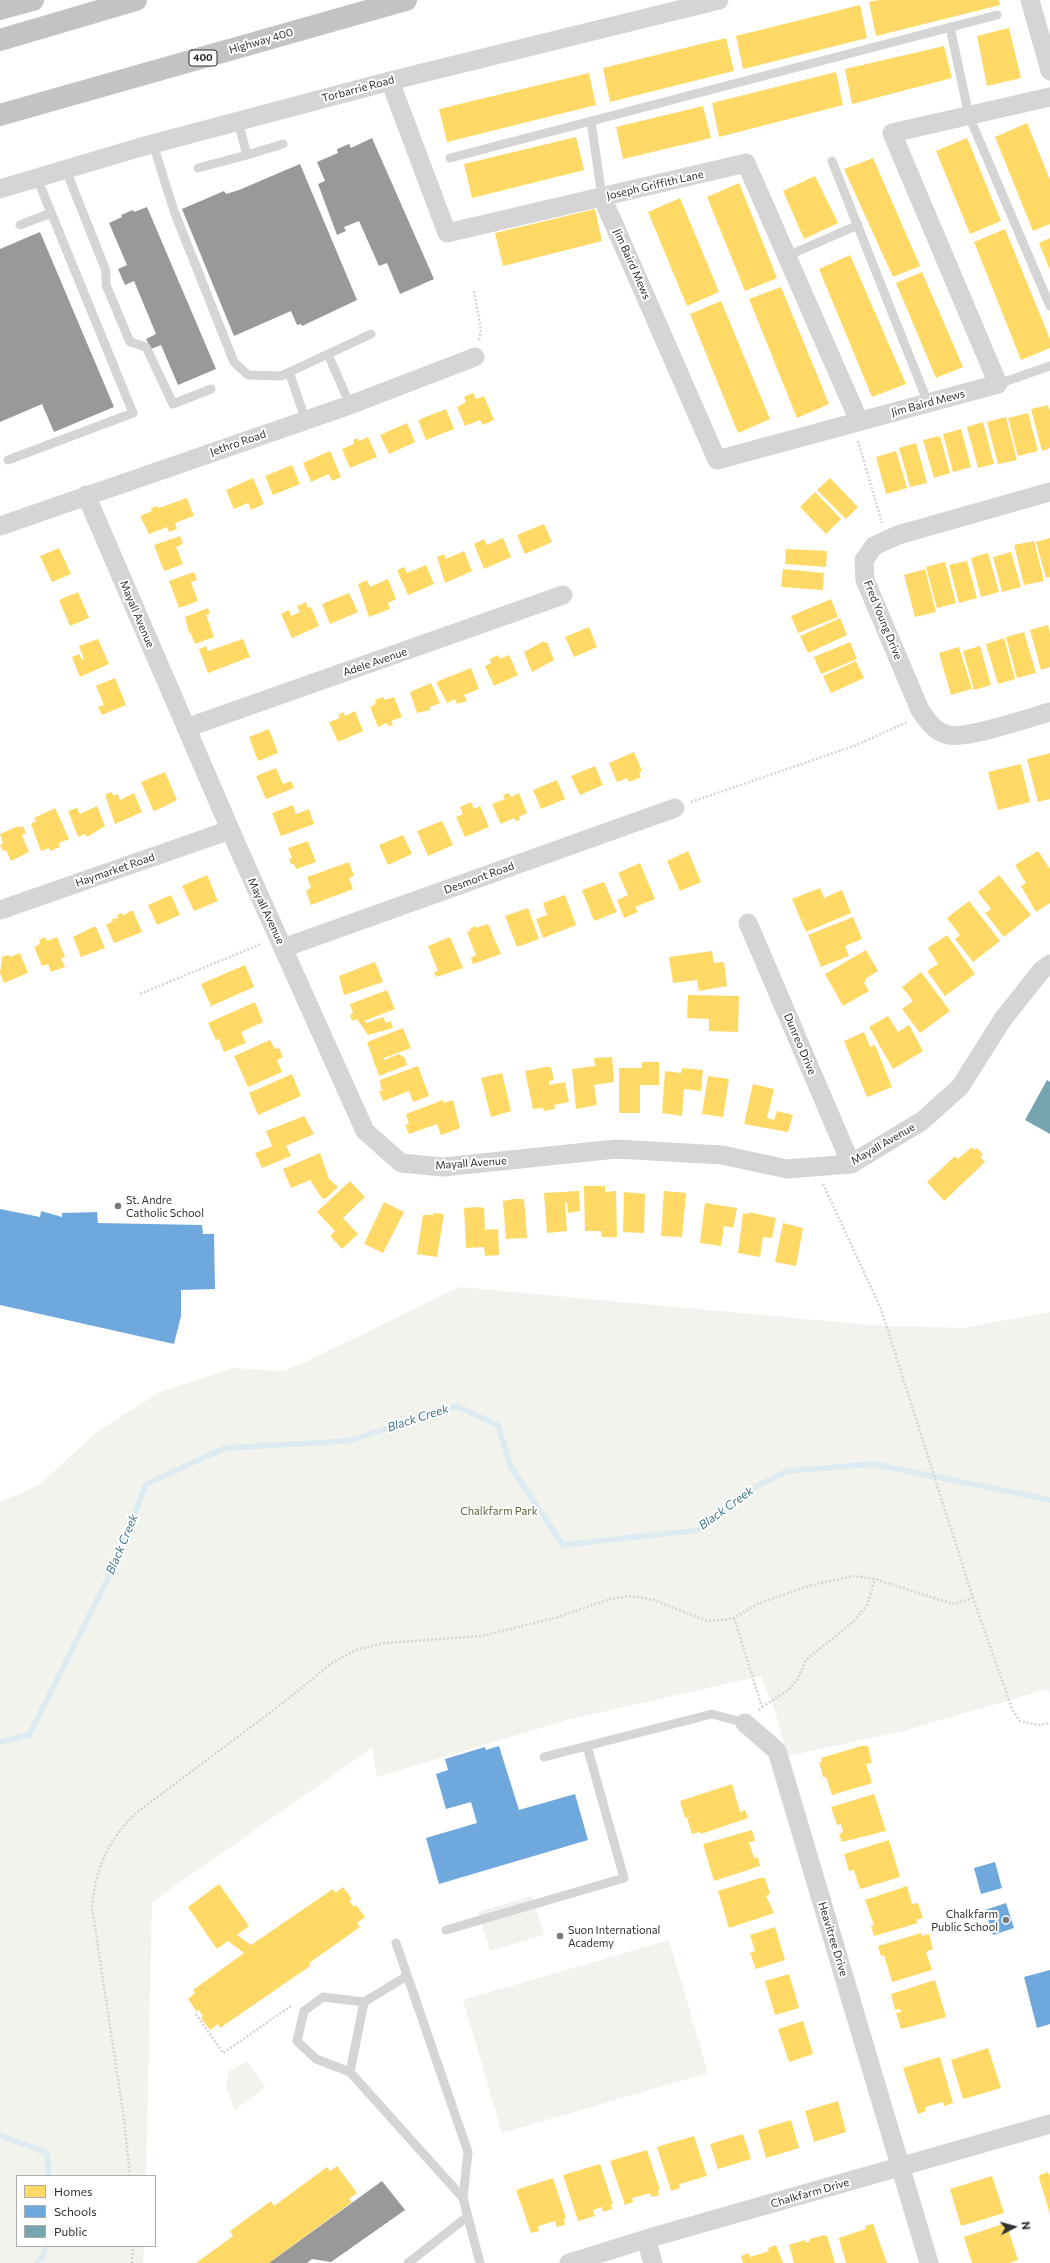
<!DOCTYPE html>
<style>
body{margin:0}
#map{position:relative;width:1050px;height:2263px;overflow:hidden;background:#fff;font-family:Commissioner,sans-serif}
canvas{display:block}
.legend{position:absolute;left:16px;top:2175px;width:140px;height:72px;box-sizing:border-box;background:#fff;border:1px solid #adadad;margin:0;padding:5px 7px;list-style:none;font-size:12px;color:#313131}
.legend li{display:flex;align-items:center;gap:8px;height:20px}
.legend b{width:20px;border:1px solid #adadad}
.north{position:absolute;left:994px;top:2207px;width:40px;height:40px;-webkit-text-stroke:3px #fff;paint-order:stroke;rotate:84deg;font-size:11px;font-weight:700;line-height:16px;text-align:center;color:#313131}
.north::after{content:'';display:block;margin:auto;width:14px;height:18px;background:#313131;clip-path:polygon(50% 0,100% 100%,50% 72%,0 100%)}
</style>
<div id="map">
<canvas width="1050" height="2263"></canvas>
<ul class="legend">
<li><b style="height:11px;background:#ffd966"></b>Homes</li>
<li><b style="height:11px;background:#6fa8dc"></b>Schools</li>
<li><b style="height:11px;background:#76a5af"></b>Public</li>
</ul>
<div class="north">N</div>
</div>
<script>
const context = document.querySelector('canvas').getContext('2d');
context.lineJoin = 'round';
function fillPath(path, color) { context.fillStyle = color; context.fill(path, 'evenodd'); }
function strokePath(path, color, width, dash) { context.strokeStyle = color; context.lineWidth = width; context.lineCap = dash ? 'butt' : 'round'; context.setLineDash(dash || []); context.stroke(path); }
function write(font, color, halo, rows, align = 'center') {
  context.font = font + ' Commissioner,sans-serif'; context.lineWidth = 4; context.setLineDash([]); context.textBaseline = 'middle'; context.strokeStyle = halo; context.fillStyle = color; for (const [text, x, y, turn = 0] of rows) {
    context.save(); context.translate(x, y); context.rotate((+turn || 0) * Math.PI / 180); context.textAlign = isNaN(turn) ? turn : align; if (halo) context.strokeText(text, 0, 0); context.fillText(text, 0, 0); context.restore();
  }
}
const green = new Path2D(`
 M460 1287 871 1325 962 1328 1050 1312V1695L1048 1689 903 1731 788 1756 774 1708 761 1676 567 1720 377 1777 372 1748 152 1902 146 2176H17V2246H144L143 2263H0V1502L39 1485 98 1431 162 1391 233 1368 283 1371 303 1363Z
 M532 1896 544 1935 490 1951 478 1912Z
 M669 1940 708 2073 502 2133 463 2000Z
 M247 2061 265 2087 235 2110 226 2088 229 2071Z`);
const homes = new Path2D(`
 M879 0H999L1000 5 876 36 869 2Z
 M860 5 867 38 743 69 736 36Z
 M1009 28 1021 78 987 86 977 36Z
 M726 38 734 71 610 102 603 68Z
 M944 46 952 78 852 104 845 69Z
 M836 72 843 105 719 137 712 103Z
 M589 73 596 105 447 142 439 109Z
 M703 106 711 138 623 159 616 127Z
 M1027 123 1050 180V224L1033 231 995 137Z
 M576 137 584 170 472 198 464 164Z
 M967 138 1001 221 970 234 936 151Z
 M873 158 920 266 893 277 844 169Z
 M815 176 838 223 804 239 783 191Z
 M739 183 777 278 745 291 707 197Z
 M680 198 719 292 687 306 648 212Z
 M595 209 602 241 503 266 495 233Z
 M1005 229 1050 339V348L1021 360 974 242Z
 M1050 238V270L1039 243Z
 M850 255 906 384 872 397 819 269Z
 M922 272 963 367 936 378 896 283Z
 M781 287 829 404 797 418 749 299Z
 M721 301 770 419 738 433 690 314Z
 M473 393 476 399 484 396 494 420 482 425 480 420 465 426 457 407 466 402 464 397Z
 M1048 405 1050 412V448L1042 451 1031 409Z
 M446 409 454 429 426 440 418 420Z
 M1028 413 1038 451 1018 456 1008 418Z
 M1006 417 1017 460 998 464 987 422Z
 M983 422 994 464 978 468 967 427Z
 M407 423 415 442 389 454 380 435Z
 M961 429 971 467 953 472 943 434Z
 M940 436 950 473 934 478 923 440Z
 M368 437 377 457 350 468 342 449 354 444 353 440 358 438 359 441Z
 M916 443 927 483 910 487 899 448Z
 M330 451 341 477 332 481 329 474 311 482 303 463Z
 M896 451 907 488 886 494 876 457Z
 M292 465 300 484 273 495 265 476Z
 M253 478 264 504 251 510 248 503 234 509 226 490Z
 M830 478 858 507 846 519 817 490Z
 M815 492 841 519 826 534 800 507Z
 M187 498 194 516 175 523 177 529 169 532 167 527 149 534 140 516 152 511 151 508 158 506 159 508Z
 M544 524 552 542 525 554 517 535Z
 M180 536 183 544 176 547 183 564 164 571 154 545Z
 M503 538 511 557 484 569 474 544 484 539 487 545Z
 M1050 538V577L1046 578 1036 542Z
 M1034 541 1044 581 1024 585 1014 545Z
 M59 548 71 574 52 582 40 556Z
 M786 549 827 551 826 567 785 564Z
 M464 551 472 571 445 583 437 557 444 554 446 559Z
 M1011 552 1021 587 1002 592 993 557Z
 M988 553 999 592 981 597 971 558Z
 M967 561 977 598 959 603 949 565Z
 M945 562 956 603 937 608 926 567Z
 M426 565 434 584 408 595 397 570 404 567 407 573Z
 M783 569 824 573 823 590 781 587Z
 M925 569 936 612 915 617 904 575Z
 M194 572 197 580 191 582 198 601 179 608 169 581Z
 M388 579 396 599 388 603 390 609 369 617 358 584 367 580 370 587Z
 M78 592 89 618 70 626 59 600Z
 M349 593 358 612 330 624 322 604Z
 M831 599 838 617 798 633 791 616Z
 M306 602 308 608 311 607 319 626 292 638 281 614 289 610 291 616 300 612 297 606Z
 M208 608 210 614 206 615 214 637 195 644 190 632 189 633 185 617Z
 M840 618 847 635 808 653 800 636Z
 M1048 625 1050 634V667L1041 670 1030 630Z
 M589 627 597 647 574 657 565 637Z
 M1024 632 1036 673 1017 678 1006 637Z
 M1004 638 1015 679 998 684 986 644Z
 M98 639 109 664 80 677 72 657 79 654 82 660 84 659 79 646Z
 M243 639 250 657 208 673 199 649 206 646 208 651Z
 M544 641 545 643 547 642 554 660 532 672 524 652Z
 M850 642 857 659 821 674 814 657Z
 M980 646 991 685 974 690 963 651Z
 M959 647 972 689 951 695 939 653Z
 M498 655 500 659 509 655 518 675 494 686 485 666 491 663 490 659Z
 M856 661 864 678 831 693 823 676Z
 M471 668 479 689 464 695 467 701 457 704 455 699 447 703 436 682Z
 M115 678 126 705 102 715 98 707 104 705 96 686Z
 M431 683 440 703 430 707V710L417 713 410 692Z
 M383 697 385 700 394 697 402 717 391 721 393 725 388 726 387 723 378 727 370 707 376 704 375 700Z
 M355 711 363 731 338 742 329 722 340 718 338 715 343 712 345 716Z
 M269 729 278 753 258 761 249 737Z
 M634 752 642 771 639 773 641 777 629 782 627 778 617 782 609 763Z
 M1050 753V799L1038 802 1027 759Z
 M1021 764 1030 802 998 810 988 772Z
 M595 766 603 785 580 795 571 776Z
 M276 768 283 784 291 781 294 788 266 799 256 776Z
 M165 772 177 800 155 811 153 810 141 782Z
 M557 780 565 799 541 809 533 790Z
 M112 792 113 796 118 794 120 800 134 793 142 812 115 824 106 798V794Z
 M509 793 511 797 519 793 527 813 519 817 520 820 516 821 514 818 501 824 492 804 505 799 503 795Z
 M471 802 474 809 480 806 489 827 465 837 456 817 463 814 460 807Z
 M293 805 296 814 309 809 314 824 281 836 272 813Z
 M97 806 105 826 87 837 85 834 78 837 68 811 77 808 80 814Z
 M55 808 69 839 59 843 60 847 50 851 49 848 41 851 31 824 36 821 34 818Z
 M442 821 453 845 428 856 417 831Z
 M18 826 19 828 23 826 26 833 22 835 29 852 11 861 6 850 3 851 0 845 3 843 0 834Z
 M403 835 412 854 388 865 379 845Z
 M308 841 316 862 296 869 294 864H291L289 859 292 858 288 848Z
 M688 851 701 882 680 891 667 861Z
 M1038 851 1050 869V903L1036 912 1021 886 1026 883 1015 865Z
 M349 862 354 876 349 878 353 889 311 905 306 891 311 888 307 877Z
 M640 863 655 899 635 907 638 912 624 918 617 900 628 895 618 873Z
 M207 875 218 901 194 911 182 886Z
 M999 875 1031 915 1004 937 985 913 991 909 978 892Z
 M604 882 617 912 594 921 582 890Z
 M820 888 824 898 842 890 851 913 806 932 792 899Z
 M171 895 180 915 157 925 148 905Z
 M565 895 576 925 543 938 536 919 547 915 543 903Z
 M969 901 1000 941 973 962 955 939 960 935 947 918Z
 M528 908 539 939 517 947 505 916Z
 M130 911H133L142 932 114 943 106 925 113 921 112 919 118 918 117 915 122 913 123 916Z
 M853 917 862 939 845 946 849 956 821 967 808 935Z
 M488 924 501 954 473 964 471 958 476 955 467 932 471 930 470 928 475 926 476 928Z
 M93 927H96L105 948 81 957 73 937Z
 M947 935 975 974 945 996 927 971 938 964 928 948Z
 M45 937 47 941 57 937 65 957 61 958 65 967 51 972 48 964 42 966 34 947 40 944 39 940Z
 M450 937 463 968 436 977 434 972 438 971 428 946Z
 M866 950 878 971 865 979 866 981 864 983 869 991 843 1006 825 974Z
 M712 951 714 963 724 962 727 986 699 991 697 980 673 983 669 957Z
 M20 953 28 973 4 983 0 973 2 957 9 955 10 957Z
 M375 962 383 982 344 995 339 976Z
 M245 965 254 987 211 1006 201 984Z
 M921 972 950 1011 920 1033 902 1009 913 1001 902 987Z
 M387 990 395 1009 364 1021 367 1023 383 1017 386 1023 391 1021 393 1028 368 1035 357 1019 352 1021 350 1015 353 1013 350 1004Z
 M688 995 739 996 738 1032 709 1031V1019L687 1018Z
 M255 1002 263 1022 241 1032 246 1043 224 1052 219 1039 216 1040 208 1023Z
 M888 1016 898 1032 909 1025 923 1051 893 1069 869 1027Z
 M403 1028 411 1048 384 1058V1060L399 1054 405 1058 407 1065 379 1076 367 1042Z
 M864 1032 870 1047 875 1045 892 1087 867 1097 844 1041Z
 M270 1040 275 1049 279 1048 283 1057 277 1060 282 1072 248 1087 234 1056Z
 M612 1057 614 1082 594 1085 597 1105 576 1109 572 1069 595 1066 594 1058Z
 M642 1062H659V1085H640V1113H619V1068H642Z
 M418 1066 429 1096 413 1102 409 1091 383 1101 379 1091 384 1090 381 1089 380 1080Z
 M546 1067H551L554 1080 549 1081V1085L565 1082 569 1102 554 1105 555 1109 544 1111 543 1108 533 1109 525 1071Z
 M682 1068 703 1070 701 1091 684 1089 682 1116 662 1113 665 1071 681 1073Z
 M502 1073 511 1111 491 1117 481 1078Z
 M292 1074 301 1096 258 1115 249 1093Z
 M708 1076 729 1079 723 1117 702 1114Z
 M753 1084 774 1089 767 1118 774 1120 777 1111 793 1115 788 1132 744 1124Z
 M443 1100 444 1103 453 1100 460 1128 441 1135 437 1124 409 1134 405 1125 409 1124 406 1114Z
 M304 1116 314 1134 286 1146 291 1156 262 1168 255 1153 272 1146 266 1131Z
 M972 1147 974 1150 977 1148 983 1154 980 1157 985 1162 944 1201 927 1182 955 1156 958 1159Z
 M320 1153 329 1179 338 1187 325 1199 321 1197 310 1180 291 1188 283 1169Z
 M350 1181 365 1197 343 1218 358 1234 342 1249 330 1236 335 1231 317 1212Z
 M584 1186H605V1192L616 1191 617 1237H602L601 1231H585Z
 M579 1191 580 1211 568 1213 567 1202 565 1203 567 1231 547 1233 544 1193Z
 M664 1191 686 1193 682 1237 661 1236Z
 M624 1192 645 1194 644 1233 623 1232Z
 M514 1199H524L527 1238 506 1239 503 1201Z
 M384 1202 404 1212 383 1253 364 1244Z
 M705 1203 737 1208 733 1228 724 1226 721 1246 700 1243Z
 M479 1207 484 1208 485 1230 498 1229 499 1255 485 1256 484 1247 466 1248 464 1208Z
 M749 1212 776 1218 772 1238 763 1237 760 1257 738 1253 743 1213 749 1214Z
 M434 1213 444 1214 437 1257 417 1254 423 1215H433Z
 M783 1223 803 1228 796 1266 775 1262Z
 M861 1746H868L872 1763 866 1764 872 1783 832 1795 826 1777H823L819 1762H822L821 1758Z
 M732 1784 740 1812 745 1810 748 1818 701 1834 700 1832 692 1834 687 1818 695 1815 685 1818 680 1801Z
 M874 1794 886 1831 842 1842 839 1834 843 1832 841 1824 837 1825 831 1807Z
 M752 1830 755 1841 749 1842 754 1858 758 1857 760 1866 714 1881 703 1844Z
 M889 1840 900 1877 860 1889 854 1870 849 1871 844 1854Z
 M760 1878H765L770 1894 766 1896 774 1913 729 1928 718 1891Z
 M219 1884 249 1926 237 1935 251 1945 333 1889 335 1893 343 1887 352 1899 349 1901 354 1907 356 1905 365 1917 357 1923 360 1927 309 1963 310 1966 220 2028 218 2024 210 2030 201 2018 203 2016 199 2010 197 2012 188 1999 195 1993 193 1990 244 1953 228 1941 217 1949 188 1907Z
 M907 1886 912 1904 918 1903 923 1918 916 1920 918 1923 874 1936 871 1926 874 1925 865 1900Z
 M775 1927 785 1960 756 1969 750 1953 755 1951 750 1935Z
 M921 1933 922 1936 929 1934 933 1949 926 1952 932 1970 892 1982 884 1955 881 1956 878 1946Z
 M789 1974 799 2008 775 2015 765 1981Z
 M935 1980 946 2017 901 2029 896 2013 901 2012 900 2009 895 2010 891 1994Z
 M803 2021 813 2054 789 2062 778 2029Z
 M988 2048 1001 2088 963 2099 951 2060Z
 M940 2057 953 2103 944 2106 943 2102 925 2107 926 2111 918 2114 903 2068Z
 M838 2101 846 2132 814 2142 805 2111Z
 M791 2120 799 2148 766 2158 758 2130Z
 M743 2134 751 2159 718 2169 710 2144Z
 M694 2136 707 2176 679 2184 680 2188 671 2191 657 2147Z
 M647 2150 660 2190H658L659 2195 651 2197 650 2193 632 2198 633 2202 625 2205 610 2161Z
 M600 2164 613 2204H611L612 2209 603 2212 602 2207 593 2210 595 2216 578 2221 563 2175Z
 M337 2166 357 2193 349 2199 352 2202 269 2263H196L233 2236 230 2231 271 2201 274 2206 327 2167 330 2171Z
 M1047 2172 1050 2175V2214L1039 2178 1040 2175Z
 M992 2176 1004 2213 961 2226 950 2189Z
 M553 2178 566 2218 564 2219 565 2225 557 2227 555 2221 538 2226 539 2231 531 2233 516 2190Z
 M1006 2223 1018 2260 1009 2263H972L964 2237Z
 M873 2224 887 2263H846L839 2238 866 2229 865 2226Z
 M824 2235 827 2236 835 2263H794L789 2245 805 2240 806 2243 810 2241V2239Z
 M776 2245 783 2263H743L741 2256 749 2253 750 2257 769 2251 768 2248Z`);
const schools = new Path2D(`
 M0 1209 40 1217 41 1211 62 1217V1213L97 1212 98 1223 202 1225 203 1234H214L215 1289 181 1290V1316L174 1344 0 1305Z
 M499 1746 519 1810 575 1794 588 1840 439 1884 426 1838 477 1823 471 1802 446 1809 436 1774 448 1770 445 1759 485 1747 486 1750Z
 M995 1862 1002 1888 981 1894 974 1868Z
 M1006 1903 1014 1928 993 1935 985 1910Z
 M1050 1970V2024L1037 2028 1024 1977Z`);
const public = new Path2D(`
 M1047 1080 1050 1082V1134L1025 1120Z`);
const industry = new Path2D(`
 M372 138 434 279 400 294 387 263 379 266 359 221 344 227 346 231 337 235 318 184 325 181 317 162 338 153 337 149 349 144 351 148Z
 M300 164 357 300 302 326 301 324 297 325 291 311 234 336 182 209 224 191 226 194 239 190Z
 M147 207 216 369 178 385 161 345 151 349 146 339 156 334 134 281 125 285 118 269 127 265 109 223 122 217 121 215 133 210 134 212Z
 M40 232 114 407 54 432 42 404 0 422V249Z
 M382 2181 405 2210 331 2262 312 2259 307 2263H269Z`);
const stream = new Path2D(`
 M0 1742 29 1735 117 1560 146 1484 225 1448 348 1441 456 1406 498 1425 511 1467 563 1545 700 1530 754 1487 788 1471 874 1464 1050 1500
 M0 2135 47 2153 49 2176
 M36 2263 43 2256 46 2246`);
const path = new Path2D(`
 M474 291 481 330 479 341
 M858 441 882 523
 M691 802 854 746 907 722
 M140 994 261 944
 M823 1184 881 1309 973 1598 1013 1711 1020 1721 1038 1725 1050 1723
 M734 1618 762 1707 758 1711
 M762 1707 787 1691 798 1679 806 1660 853 1622 867 1605 875 1579
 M196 2014 223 2053 291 2006
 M130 2176 124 2119 92 1907C96 1867 107 1842 136 1813L279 1706 332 1663 356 1650 385 1643 482 1636 558 1617 610 1599 631 1596 654 1600 707 1621 721 1620 734 1618 759 1603 812 1585 854 1576 875 1579 953 1604 973 1598
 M132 2263 133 2246`);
const lane = new Path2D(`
 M950 27 969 116 1050 306
 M238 121 247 155 283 144
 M591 121 602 197
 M153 144 174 211 234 362 248 375 281 376 371 334
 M450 158 997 15
 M832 161 928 403
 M198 168 247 155
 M66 170 106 271V285L130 342 146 347 173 404 211 389
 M20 225 51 213
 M787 256 858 225
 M328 354 350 405
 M289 372 306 421
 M998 384 1050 366
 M8 460 133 413 37 178
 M544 1757 712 1714 745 1723
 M446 1930 624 1878 587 1746
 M396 1943 468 2152 463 2198 480 2263
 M407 1976 364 2002 350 2072 463 2198
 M350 2072 316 2059 297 2041 304 2011 323 1997 364 2002
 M408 2263 467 2217`);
const street = new Path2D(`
 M1030 0 1050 71
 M390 81 447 233 746 163 859 421
 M0 189 141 147 390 81 719 0
 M602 197 717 460 998 384 892 133 1050 97
 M1050 492 898 535 874 546 864 560 865 580 920 710C928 721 934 732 949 735 968 739 1028 718 1050 712
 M86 495 239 850 365 1131 401 1163 443 1167 616 1149 722 1155 787 1169 851 1164 922 1121 960 1087 1003 1019 1041 971 1050 964
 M0 526 350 405 475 357
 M186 728 563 595
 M0 910 230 830
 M748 923 851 1164
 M283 948 675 808
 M745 1723 777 1751 929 2263
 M646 2239 653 2263
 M569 2263 646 2239 1050 2124`);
const highway = new Path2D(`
 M0 9 33 0
 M0 40 136 0
 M0 115 406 0`);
const markers = [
 [118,1206,4,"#797979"],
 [1006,1920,4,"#797979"],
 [560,1936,4,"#797979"]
];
const shields = [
 [203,58,28]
];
const shieldNames = [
 ["400",203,58]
];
const streetNames = [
 ["Highway 400",261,41,-16],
 ["Torbarrie Road",358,89,-15],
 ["Joseph Griffith Lane",655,185,-13],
 ["Jim Baird Mews",632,264,66],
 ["Jim Baird Mews",928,403,-15],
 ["Jethro Road",238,443,-19],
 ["Mayall Avenue",137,614,67],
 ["Fred Young Drive",883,620,68],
 ["Adele Avenue",375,662,-19],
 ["Haymarket Road",115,870,-19],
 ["Desmont Road",479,878,-20],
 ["Mayall Avenue",266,911,65],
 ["Dunreo Drive",800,1044,67],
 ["Mayall Avenue",883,1144,-30],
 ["Mayall Avenue",471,1163,-4],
 ["Heavitree Drive",833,1939,73],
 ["Chalkfarm Drive",810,2193,-16]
];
const poiNames = [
 ["St. Andre",126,1200],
 ["Catholic School",126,1213],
 ["Chalkfarm",998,1914,"right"],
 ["Public School",998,1927,"right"],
 ["Suon International",568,1930],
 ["Academy",568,1943]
];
const parkNames = [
 ["Chalkfarm Park",499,1511]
];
const waterNames = [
 ["Black Creek",418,1418,-18],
 ["Black Creek",726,1508,-36],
 ["Black Creek",122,1544,-67]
];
fillPath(green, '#f1f3ec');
fillPath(homes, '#ffd966');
fillPath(schools, '#6fa8dc');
fillPath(public, '#76a5af');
fillPath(industry, '#999');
strokePath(stream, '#dcebf1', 5.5);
strokePath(path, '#d4d4d4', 2.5, [2, 2]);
strokePath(lane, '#d5d5d5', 9);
strokePath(street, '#d5d5d5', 19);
strokePath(highway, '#c3c3c3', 22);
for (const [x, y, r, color] of markers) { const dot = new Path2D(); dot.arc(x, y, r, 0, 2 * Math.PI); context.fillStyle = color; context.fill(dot); strokePath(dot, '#fff', 1.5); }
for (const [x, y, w] of shields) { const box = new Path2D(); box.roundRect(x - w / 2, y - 8, w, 16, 3); context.fillStyle = '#fff'; context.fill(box); strokePath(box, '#313131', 1); }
write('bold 10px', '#313131', null, shieldNames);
write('11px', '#313131', '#fff', streetNames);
write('11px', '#313131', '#fff', poiNames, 'left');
write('11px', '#586a40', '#fff', parkNames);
write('italic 12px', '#43798f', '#fff', waterNames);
</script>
